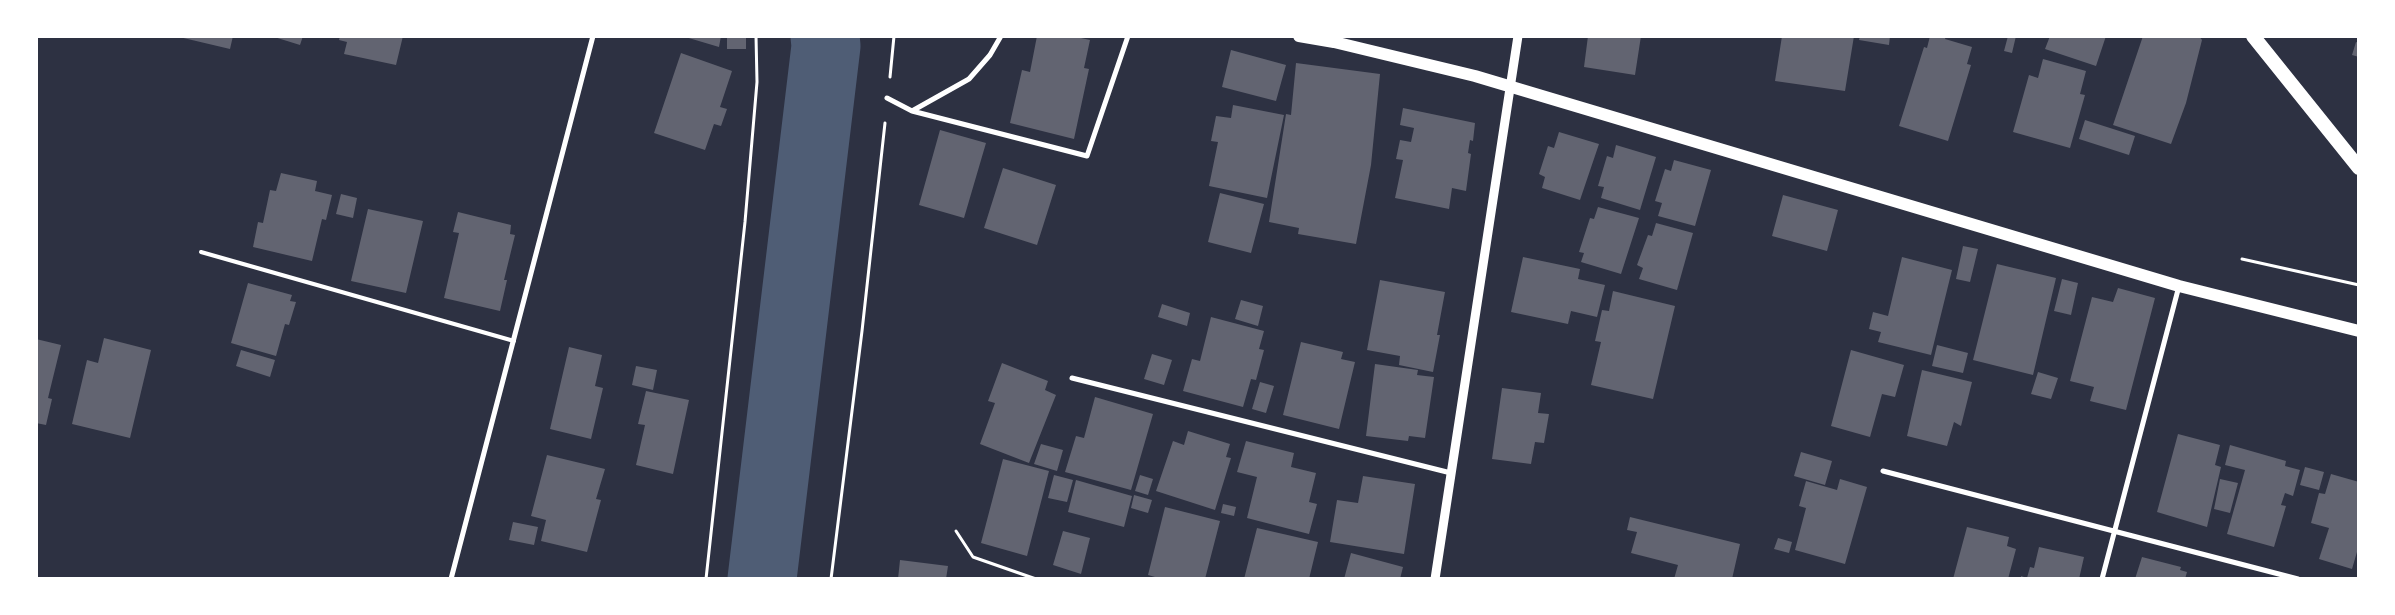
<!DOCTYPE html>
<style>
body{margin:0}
#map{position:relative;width:2395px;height:615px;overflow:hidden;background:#2d3142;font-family:Signika,sans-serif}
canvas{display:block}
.frame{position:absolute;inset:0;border:38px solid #fff;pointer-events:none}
</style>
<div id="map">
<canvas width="2395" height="615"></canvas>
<div class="frame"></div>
</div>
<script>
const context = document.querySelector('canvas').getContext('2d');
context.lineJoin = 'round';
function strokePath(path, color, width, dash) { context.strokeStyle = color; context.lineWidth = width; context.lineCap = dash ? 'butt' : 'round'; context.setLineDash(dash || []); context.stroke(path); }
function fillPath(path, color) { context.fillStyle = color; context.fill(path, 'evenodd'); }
const river = new Path2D(`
 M762 579 826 46 825 36`);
const building = new Path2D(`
 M175 36H233L230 49Z
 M271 36H303L300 45Z
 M340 36H403L396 65 344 54 347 42 339 40Z
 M682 36H721L719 47Z
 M727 36H746V49H727Z
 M1037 36H1072L1090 40 1084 68 1089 69 1074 139 1010 123 1022 70 1030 72Z
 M1588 36H1641L1635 75 1584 67Z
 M1782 36H1854L1845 91 1775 81Z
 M1860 36H1890L1889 45 1859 40Z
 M1930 36H1946L1945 39 1972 47 1967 64 1971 65 1948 141 1899 126 1924 47 1927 48Z
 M2008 36H2016L2012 53 2004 51Z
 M2050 36H2106L2096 66 2045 49Z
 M2143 36H2199L2202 40 2186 103 2171 144 2113 125Z
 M2356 42 2359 43V57L2352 55Z
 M1231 50 1286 65 1276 101 1222 87Z
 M681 53 732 71 720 107 727 109 721 126 714 124 705 150 654 133Z
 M2043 59 2086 71 2080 94 2085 95 2070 148 2013 132 2029 75 2038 78Z
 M1296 63 1380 74 1371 165 1356 244 1298 234 1299 228 1269 222 1286 114 1291 115Z
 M1233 105 1284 115 1267 198 1209 186 1218 142 1211 141 1216 116 1231 118Z
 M1403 108 1475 123 1473 141 1470 140 1468 153 1471 154 1466 191 1452 188 1449 209 1395 198 1403 160 1396 159 1400 140 1411 142 1414 128 1400 125Z
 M2085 120 2135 136 2129 155 2079 139Z
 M940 130 986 143 964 218 919 205Z
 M1559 132 1599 144 1580 200 1542 188 1545 177 1539 174 1548 146 1554 148Z
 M1616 145 1656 157 1640 210 1601 198 1604 187 1598 186 1607 156 1613 158Z
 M1674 160 1711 170 1695 226 1658 216 1662 203 1655 201 1665 169 1671 171Z
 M1003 168 1056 185 1037 245 984 228Z
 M281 173 317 181 315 191 332 195 326 220 322 219 312 261 253 247 258 222 263 223 270 190 276 191Z
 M1220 193 1264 204 1251 253 1208 242Z
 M341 194 357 198 353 218 336 214Z
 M1783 195 1838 210 1827 251 1772 236Z
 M1598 207 1639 218 1621 274 1581 262 1584 253 1579 252 1590 218 1594 219Z
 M368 209 423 221 406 293 351 281Z
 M458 212 511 225 510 234 515 235 504 280H507L500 311 444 298 459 233 453 232Z
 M1656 223 1693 233 1677 290 1639 279 1643 268 1637 265 1648 235 1652 236Z
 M1963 246 1978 249 1970 282 1956 279Z
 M1523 257 1580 269 1578 279 1605 285 1597 317 1571 311 1568 324 1511 312Z
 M1902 257 1952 270 1931 355 1878 342 1881 332 1869 329 1873 312 1888 316Z
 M1997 264 2056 278 2033 375 1973 360Z
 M2062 279 2078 283 2071 315 2054 311Z
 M1380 280 1445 292 1437 335H1440L1433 372 1399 365 1400 356 1367 350Z
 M248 283 292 295 290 301 296 302 289 325 285 324 276 356 231 343Z
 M2118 288 2155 298 2126 410 2090 401 2094 387 2070 381 2092 297 2113 302Z
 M1613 291 1675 306 1653 399 1591 385 1601 342 1595 341 1602 310 1609 311Z
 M1241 300 1263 306 1258 326 1235 319Z
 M1162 304 1190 313 1187 326 1158 317Z
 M1211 317 1264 331 1259 349 1264 350 1256 380 1251 379 1243 407 1183 391 1192 359 1200 361Z
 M104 338 151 350 130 438 72 424 87 360 98 363Z
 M36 339 61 345 48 398 52 399 46 425 36 423Z
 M1301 342 1343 352 1341 359 1355 362 1339 429 1283 415Z
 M1937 345 1968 353 1963 373 1932 366Z
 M569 347 602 355 595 386 603 388 591 439 550 429Z
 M241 350 275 360 270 377 236 366Z
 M1851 350 1904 365 1895 397 1882 394 1870 437 1831 426Z
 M1152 354 1172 360 1164 385 1144 379Z
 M1002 363 1048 381 1045 390 1056 395 1029 463 980 444 995 403 988 401Z
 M1375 364 1418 370 1417 375 1434 377 1425 438 1409 436 1408 441 1366 436Z
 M636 366 657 370 653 390 632 385Z
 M1922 370 1972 382 1961 426 1954 422 1947 446 1907 436Z
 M2038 372 2058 378 2051 399 2031 394Z
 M1260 382 1274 386 1266 413 1252 409Z
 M1502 388 1541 393 1538 413 1549 414 1544 443 1535 442 1531 464 1492 459Z
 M646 391 689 400 673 474 636 465 645 425 638 424Z
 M1095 397 1153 414 1131 490 1065 472 1076 436 1084 438Z
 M1188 431 1230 444 1226 457 1231 458 1215 510 1156 491 1173 441 1184 445Z
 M2178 434 2220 445 2215 465 2221 467 2207 527 2157 512Z
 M1246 441 1294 453 1291 467 1316 473 1309 502 1317 504 1309 534 1247 518 1257 477 1237 472Z
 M1041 444 1063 450 1057 471 1034 464Z
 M2230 445 2286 461 2285 466 2300 470 2293 496 2285 493 2281 505 2286 506 2274 547 2227 534 2245 470 2225 465Z
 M1801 452 1832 461 1825 485 1794 476Z
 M547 455 605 469 596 499 601 500 587 552 541 541 546 520 531 516Z
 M1003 459 1049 471 1027 556 981 543Z
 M2305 467 2324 472 2319 490 2300 485Z
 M2331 474 2359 482V545L2352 569 2319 559 2329 528 2311 523 2319 493 2325 494Z
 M1054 475 1073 480 1067 502 1048 498Z
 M1140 475 1153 479 1148 495 1135 491Z
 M1363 476 1415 484 1404 554 1330 542 1337 500 1358 503Z
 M1840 479 1867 487 1845 564 1795 550 1806 508 1799 506 1806 481 1837 490Z
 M2220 479 2238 483 2230 513 2214 509Z
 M1076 480 1132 496 1124 527 1068 512Z
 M1134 495 1152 500 1148 513 1131 508Z
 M1223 504 1236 507 1234 516 1221 513Z
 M1165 507 1220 521 1205 579H1162L1148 575Z
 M1630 517 1740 544 1732 579H1674L1678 565 1631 553 1637 532 1627 530Z
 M513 522 538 527 534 545 509 540Z
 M1967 527 2009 537 2007 546 2016 549 2008 579H1953Z
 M1257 528 1318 542 1309 579H1244Z
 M1063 531 1090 538 1081 574 1053 565Z
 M1778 538 1792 542 1789 553 1774 549Z
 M2039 547 2084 557 2079 579H2021V576L2027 578 2030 567 2034 568Z
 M1351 553 1403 567 1400 579H1344Z
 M2142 557 2181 567 2180 570 2187 572 2185 579H2135Z
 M900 560 948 566 946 579H898Z`);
const path = new Path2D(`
 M890 77 894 36
 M2242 259 2359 285
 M956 531 973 557 1036 579
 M706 579 745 222 757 82 756 36
 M831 579 862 331 885 123`);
const service = new Path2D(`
 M201 252 514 341`);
const minor = new Path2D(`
 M887 98 912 111 1087 156 1128 36
 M912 111 969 79 990 55 1001 36
 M1072 378 1451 473
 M1883 471 2298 579
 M451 579 593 36
 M2102 579 2179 286`);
const tertiary = new Path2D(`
 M1435 579 1518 36`);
const primary = new Path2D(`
 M1299 36 1334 42 1475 76 2179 286 2359 331`);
const trunk = new Path2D(`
 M2253 36 2359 168`);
strokePath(river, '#4f5d75', 69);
fillPath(building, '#626471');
strokePath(path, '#fff', 3);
strokePath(service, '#fff', 4);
strokePath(minor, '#fff', 5);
strokePath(tertiary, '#fff', 9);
strokePath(primary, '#fff', 12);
strokePath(trunk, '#fff', 14);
</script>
